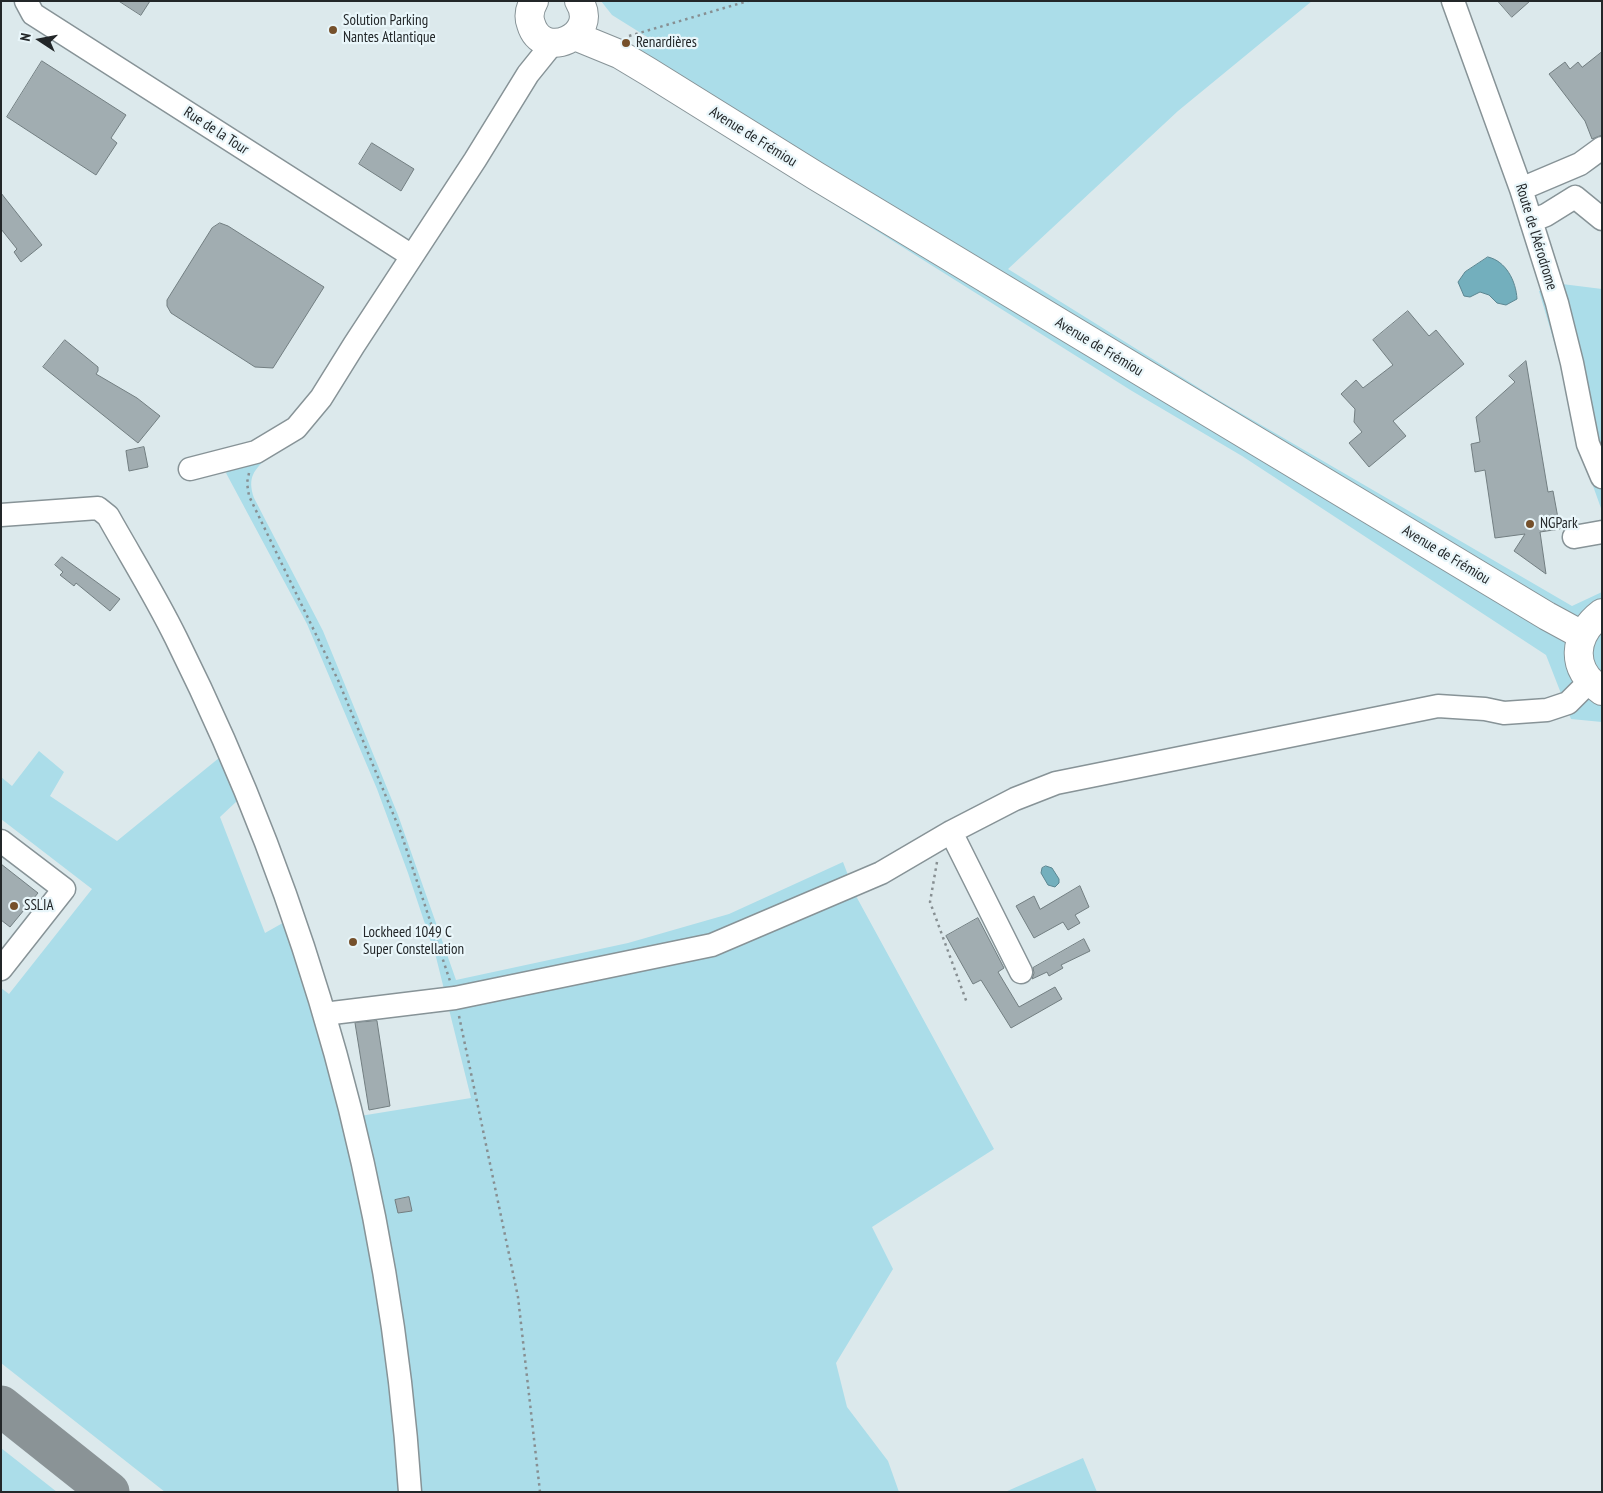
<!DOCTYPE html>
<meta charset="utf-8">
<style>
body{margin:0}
#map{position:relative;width:1603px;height:1493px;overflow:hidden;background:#dce9ec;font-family:"PT Sans Narrow",sans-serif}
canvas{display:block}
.frame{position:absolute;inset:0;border:2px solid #232729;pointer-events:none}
.north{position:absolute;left:15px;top:15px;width:50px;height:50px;-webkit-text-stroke:4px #e9f6fa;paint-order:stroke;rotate:281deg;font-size:14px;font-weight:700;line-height:20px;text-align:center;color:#232729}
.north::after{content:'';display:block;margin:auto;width:18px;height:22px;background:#232729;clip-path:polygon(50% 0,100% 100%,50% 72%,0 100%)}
</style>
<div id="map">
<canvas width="1603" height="1493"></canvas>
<div class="frame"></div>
<div class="north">N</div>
</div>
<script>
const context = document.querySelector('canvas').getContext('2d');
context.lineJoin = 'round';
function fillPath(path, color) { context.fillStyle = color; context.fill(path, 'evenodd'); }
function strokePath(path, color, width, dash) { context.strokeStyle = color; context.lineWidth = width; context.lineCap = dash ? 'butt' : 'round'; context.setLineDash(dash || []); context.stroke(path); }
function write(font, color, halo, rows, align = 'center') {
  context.font = font + ' "PT Sans Narrow",sans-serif'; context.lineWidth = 4.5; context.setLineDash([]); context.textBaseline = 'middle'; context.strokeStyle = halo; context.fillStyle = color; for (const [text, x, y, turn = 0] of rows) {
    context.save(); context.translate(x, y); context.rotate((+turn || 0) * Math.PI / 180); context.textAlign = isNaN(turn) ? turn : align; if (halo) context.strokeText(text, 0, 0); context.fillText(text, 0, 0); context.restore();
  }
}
const green = new Path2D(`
 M601 1H1312L1178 111 1008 269 1220 401 1572 606 1602 592V722L1571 719 1546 655 1242 456 1132 391 601 58 652 40 612 15Z
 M1562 284 1602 289V511L1578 444 1560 362 1539 291Z
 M269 456C254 470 247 477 254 498L323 631 398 815 456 980 628 943 729 914 843 862 856 896 994 1149 872 1227 893 1269 836 1363 847 1407 888 1461 899 1492H418L360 1116 471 1098 436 957 408 873 377 789 307 624 226 473 236 465Z
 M39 751 64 772 50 796 117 841 219 758 237 801 220 817 265 933 288 920 318 1018 377 1269 404 1492H165L1 1363V988L9 994 92 889 1 819V777L12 786Z
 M1 1448 57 1492H1Z
 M1083 1458 1097 1492H1005Z`);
const water = new Path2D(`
 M1488 257C1506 261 1516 281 1517 299L1506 305 1497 303 1489 295 1480 292 1470 297 1464 296 1458 282 1465 272Z
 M1046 866 1052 868 1059 879V883L1055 887 1048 885 1041 873 1042 868Z`);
const taxiway = new Path2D(`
 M1 1406 109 1492`);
const building = new Path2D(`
 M119 1H150L141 15Z
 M1498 1H1530L1512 17Z
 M1602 52V135L1592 139 1585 121 1549 74 1565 62 1570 69 1578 62 1582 67Z
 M42 61 126 115 111 138 117 143 96 175 7 117Z
 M372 143 414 169 401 191 359 164Z
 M1 193 42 245 21 262 14 252 17 249 1 229Z
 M220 223 228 226 324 287 273 368 255 367 171 313 167 306V300L212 228Z
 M1408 311 1429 336 1436 330 1464 364 1393 421 1406 436 1369 467 1349 443 1362 432 1354 422 1355 409 1341 394 1356 380 1363 388 1393 365 1373 340Z
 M65 340 98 367V371L96 374 137 398 160 416 138 443 43 367Z
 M1526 361 1548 492 1553 491 1560 529 1540 532 1546 574 1514 551 1525 534 1495 538 1485 470 1475 472 1471 444 1480 442 1476 417 1515 382 1509 376Z
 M144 447 148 467 129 471 126 451Z
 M62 557 120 599 110 611 76 583 74 586 60 575 63 572 55 565Z
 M1 864 38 893 10 927 1 920Z
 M1080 886 1089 907 1075 915 1080 923 1068 930 1063 922 1034 938 1016 906 1034 896 1040 909Z
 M978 918 1004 968 998 972 1019 1007 1055 987 1062 999 1011 1028 981 980 973 984 946 936Z
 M1084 939 1090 951 1061 965 1063 968 1049 976 1047 972 1032 979 1034 973 1033 968Z
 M377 1021 390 1106 369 1110 355 1023Z
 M409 1197 412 1211 398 1213 395 1200Z`);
const path = new Path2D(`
 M629 36 748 1
 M249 473 247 483 249 496 338 680 401 833 450 981
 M937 862 930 902 967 1003
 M459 1016 518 1297 540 1492`);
const minor = new Path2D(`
 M26 1 33 14 412 256
 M1453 1 1521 189 1557 303 1572 363 1588 444 1602 477
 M1521 189 1580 164 1602 148
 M1531 221 1546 215 1575 197 1602 219
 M190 469 256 452 296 428 321 398 354 345 475 160 528 74 553 43
 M1 515 98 508 108 516C131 557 156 597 176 638 308 903 391 1196 410 1492
 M1574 537 1602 532
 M951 832 1021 972
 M1 841 64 889 1 969
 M324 1014 455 998 712 945 881 873 951 832 1015 799 1056 783 1438 706 1485 709 1504 713 1547 710 1568 703 1590 681`);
const major = new Path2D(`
 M534 1C530 8 528 16 531 24 542 62 601 36 579 1
 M575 36 619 54 649 72 816 176 1547 616 1582 635
 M1602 613C1573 635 1569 669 1602 691`);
const markers = [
 [333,30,5,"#75502b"],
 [626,43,5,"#75502b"],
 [1530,524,5,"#75502b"],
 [14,906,5,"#75502b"],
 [353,942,5,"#75502b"]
];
const poiNames = [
 ["Solution Parking",343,21],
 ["Nantes Atlantique",343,38],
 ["Renardières",636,43],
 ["NGPark",1540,524],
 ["SSLIA",24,906],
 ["Lockheed 1049 C",363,933],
 ["Super Constellation",363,950]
];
const streetNames = [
 ["Rue de la Tour",216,131,33],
 ["Avenue de Frémiou",753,137,32],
 ["Route de l'Aérodrome",1536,237,73],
 ["Avenue de Frémiou",1099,347,31],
 ["Avenue de Frémiou",1446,555,31]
];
fillPath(green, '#abdde9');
fillPath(water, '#73afbd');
strokePath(water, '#5b8691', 1);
strokePath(taxiway, '#8a9396', 41);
fillPath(building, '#a1adb1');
strokePath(building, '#727e81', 1);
strokePath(minor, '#879397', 25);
strokePath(major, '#879397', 30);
strokePath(path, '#878f92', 2.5, [2.5, 4]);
strokePath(minor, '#fff', 22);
strokePath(major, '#fff', 28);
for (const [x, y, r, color] of markers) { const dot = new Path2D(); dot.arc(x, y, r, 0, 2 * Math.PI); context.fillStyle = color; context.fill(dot); strokePath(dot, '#e9f6fa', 2); }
write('15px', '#232729', '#e9f6fa', poiNames, 'left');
write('15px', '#232729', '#e9f6fa', streetNames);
</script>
